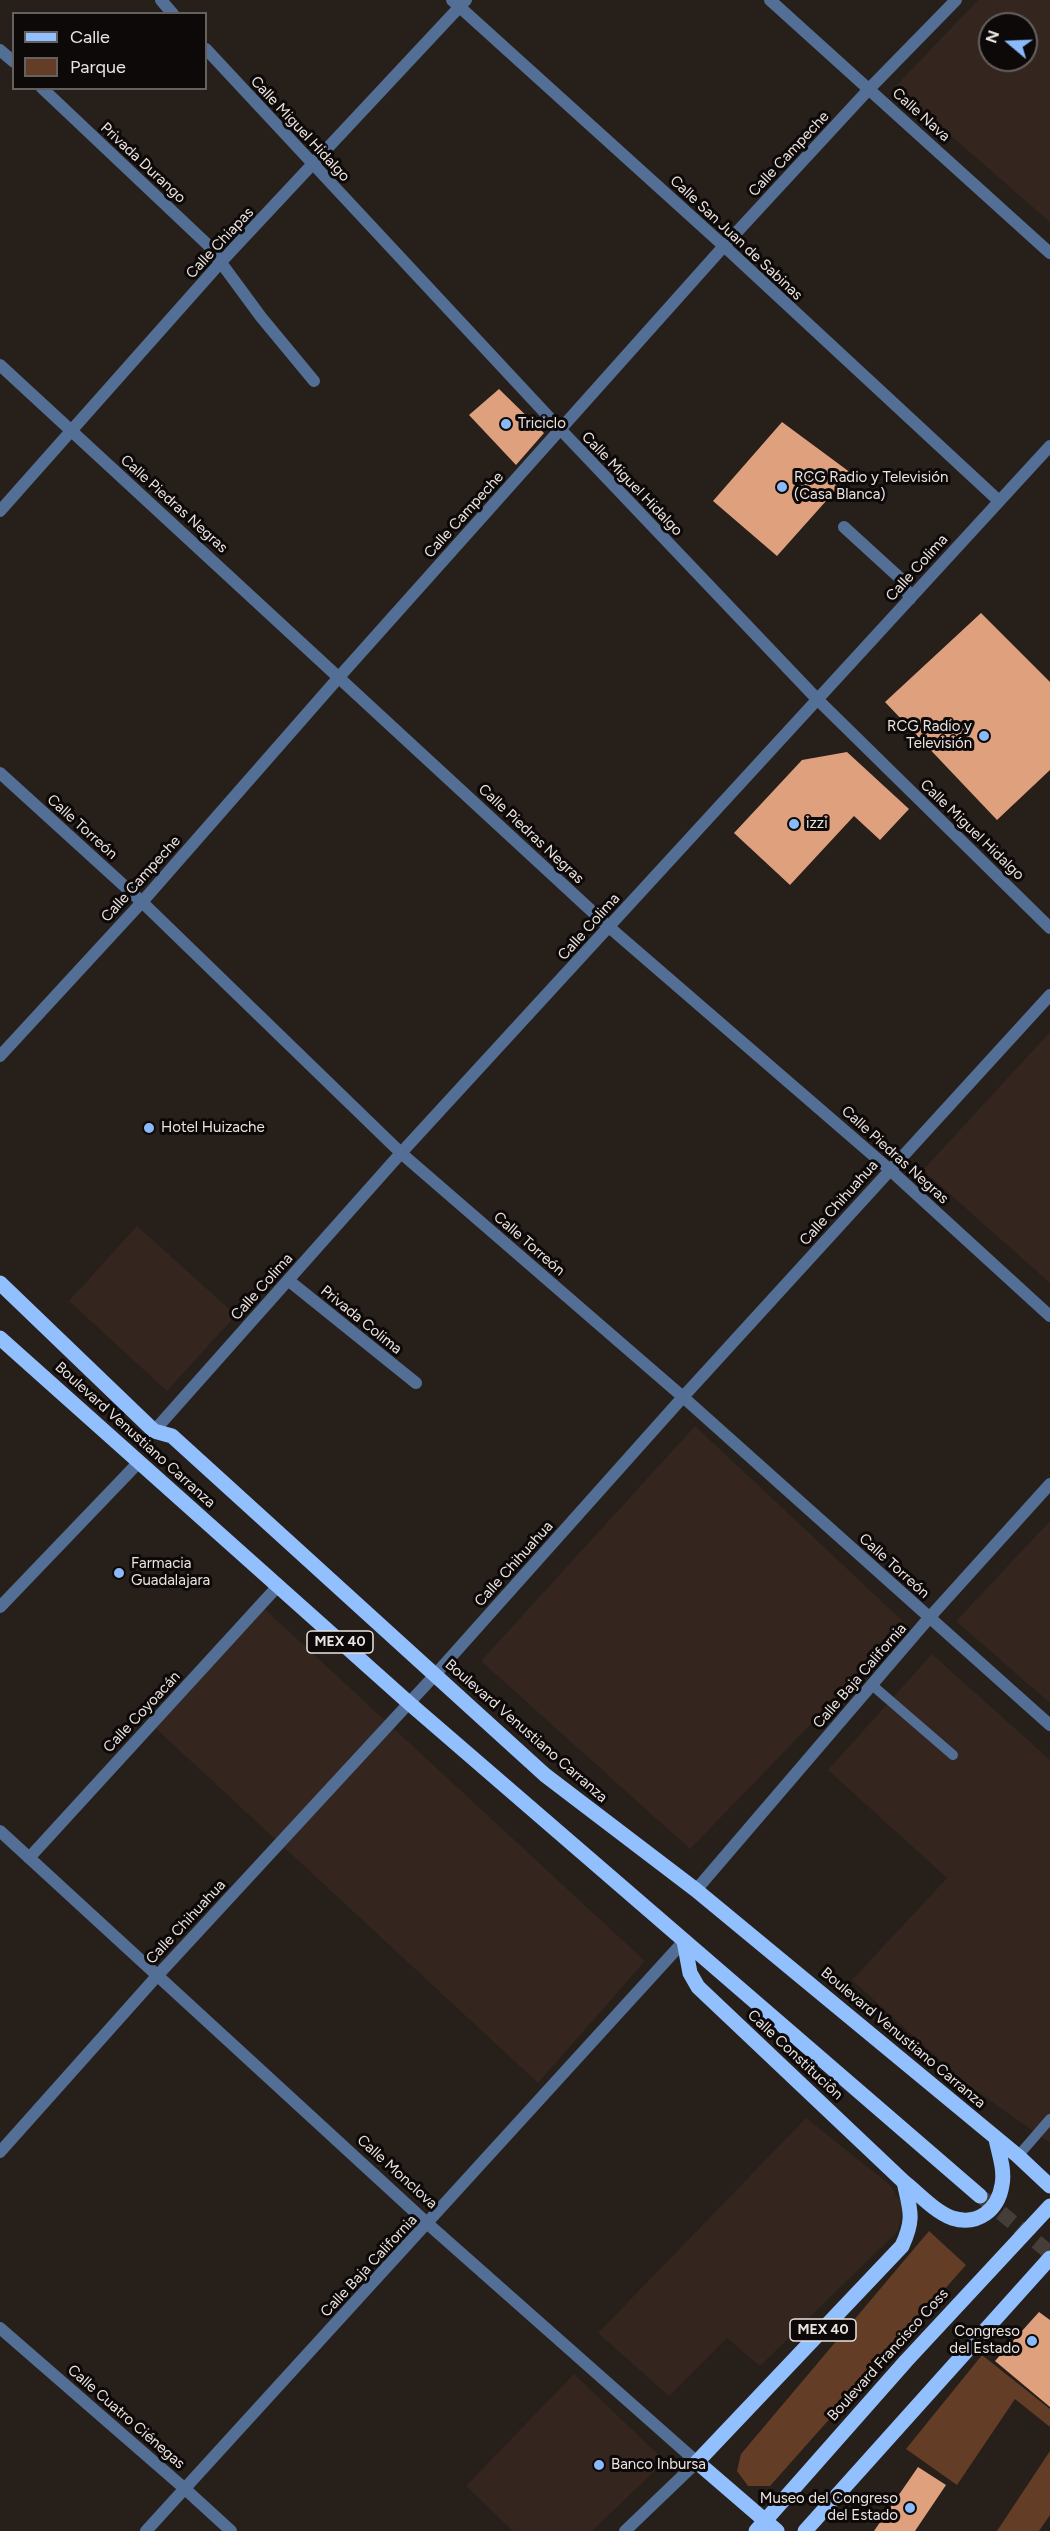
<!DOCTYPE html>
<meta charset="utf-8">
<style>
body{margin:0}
#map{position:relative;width:1050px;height:2531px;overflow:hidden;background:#271f1a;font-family:Figtree,sans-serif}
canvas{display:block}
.legend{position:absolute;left:12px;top:12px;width:195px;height:78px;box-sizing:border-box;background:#0d0908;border:2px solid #65615f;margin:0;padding:8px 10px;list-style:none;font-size:18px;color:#eae4e1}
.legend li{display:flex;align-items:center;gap:12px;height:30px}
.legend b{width:30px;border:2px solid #65615f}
.north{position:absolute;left:978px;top:12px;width:60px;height:60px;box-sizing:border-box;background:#0d0908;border:2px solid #65615f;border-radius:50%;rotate:289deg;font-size:16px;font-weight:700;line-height:24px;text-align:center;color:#eae4e1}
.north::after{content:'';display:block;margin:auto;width:21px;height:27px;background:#8abafc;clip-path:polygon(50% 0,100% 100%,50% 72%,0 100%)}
</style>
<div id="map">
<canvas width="1050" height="2531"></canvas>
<ul class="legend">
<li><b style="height:8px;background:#92bffd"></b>Calle</li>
<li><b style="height:16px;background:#643d27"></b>Parque</li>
</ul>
<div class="north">N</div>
</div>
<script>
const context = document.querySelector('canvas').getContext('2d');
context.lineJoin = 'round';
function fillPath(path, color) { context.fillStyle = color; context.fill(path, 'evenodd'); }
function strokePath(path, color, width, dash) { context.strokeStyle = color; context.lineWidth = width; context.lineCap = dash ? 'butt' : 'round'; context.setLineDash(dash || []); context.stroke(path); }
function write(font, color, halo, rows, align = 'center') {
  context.font = font + ' Figtree,sans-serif'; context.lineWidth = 6; context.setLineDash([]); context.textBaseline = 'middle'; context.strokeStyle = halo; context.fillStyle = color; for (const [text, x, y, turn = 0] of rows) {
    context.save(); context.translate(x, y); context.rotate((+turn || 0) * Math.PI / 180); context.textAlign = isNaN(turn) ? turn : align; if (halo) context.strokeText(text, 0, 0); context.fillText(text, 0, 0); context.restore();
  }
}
const built = new Path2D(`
 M978 0H1050V222L895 87ZM990 24H1026V60H990Z
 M1050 1032V1283L923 1170Z
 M137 1226 236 1315 167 1391 69 1301Z
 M695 1426 907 1625 690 1849 481 1661Z
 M1050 1521V1703L956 1621Z
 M256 1601 645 1961 538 2083 150 1723Z
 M932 1654 1050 1760V2143L965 2083 852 1980 947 1878 828 1770Z
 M806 2118 890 2185 903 2205 898 2231 760 2366 727 2338 669 2396 598 2333Z
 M574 2374 665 2461 592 2531H513L466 2486Z`);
const green = new Path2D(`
 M929 2231 966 2265 770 2486H748L737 2471 741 2454Z
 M982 2355 1050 2409V2427L1015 2399 957 2485 906 2449Z
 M1050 2451V2515L1039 2531H997Z`);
const building = new Path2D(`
 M499 389 544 433 516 465 469 415Z
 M782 422 851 473 777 556 713 501Z
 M981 613 1050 682V770L997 820 885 702Z
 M847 752 909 809 880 840 854 816 790 885 734 833 802 760Z
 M1039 2312 1050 2320V2407L995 2361Z
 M918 2467 946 2485 915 2531H874Z`);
const primaryTunnel = new Path2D(`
 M983 2198 1050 2253`);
const service = new Path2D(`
 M872 1685 953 1755
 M1018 2156 1050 2119`);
const minor = new Path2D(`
 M161 0 173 14
 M452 0 724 246 999 501
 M770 0 1050 253
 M206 49 561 430 817 699 1050 928
 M0 50 14 62
 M42 88 208 245 261 317 314 381
 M0 365 609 927 889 1169 1050 1316
 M0 511 221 262 466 0
 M844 527 902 580 910 599
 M0 773 142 902 401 1153 683 1397 1050 1725
 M0 1056 142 902 340 676 724 246 870 88 956 0
 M288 1280 416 1383
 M154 1431 401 1153 1050 446
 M0 1607 139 1462
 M0 1831 428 2224 697 2462 625 2531
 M29 1858 277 1587
 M696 1890 929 1618 1050 1484
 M0 2152 157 1976 434 1676 683 1397 1050 995
 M0 2328 184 2488 231 2531
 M146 2531 684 1941`);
const primary = new Path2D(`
 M0 1283 154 1431 172 1436 545 1775 696 1890 1018 2156 1050 2186
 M0 1338 409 1703 980 2196
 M684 1941 690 1973 698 1987 904 2182C918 2193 934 2211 952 2218 978 2226 998 2210 1002 2185 1005 2170 999 2154 996 2139
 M756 2531 906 2361 1050 2206
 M777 2531 697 2462 902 2246C915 2218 910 2210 904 2182
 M805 2531 1050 2258`);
const markers = [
 [506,424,6,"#8abafc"],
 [782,487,6,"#8abafc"],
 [984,736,6,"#8abafc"],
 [794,824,6,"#8abafc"],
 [149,1128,6,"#8abafc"],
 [119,1573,6,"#8abafc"],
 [1032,2341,6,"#8abafc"],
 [599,2465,6,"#8abafc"],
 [910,2508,6,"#8abafc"]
];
const shields = [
 [340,1642,66],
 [823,2330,66]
];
const shieldNames = [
 ["MEX 40",340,1642],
 ["MEX 40",823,2330]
];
const streetNames = [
 ["Calle Nava",921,115,42],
 ["Calle Miguel Hidalgo",300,129,47],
 ["Calle Campeche",789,154,-47],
 ["Privada Durango",143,163,43],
 ["Calle San Juan de Sabinas",736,238,43],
 ["Calle Chiapas",220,243,-47],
 ["Calle Miguel Hidalgo",632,484,46],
 ["Calle Piedras Negras",174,504,42],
 ["Calle Campeche",464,515,-48],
 ["Calle Colima",917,568,-48],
 ["Calle Torreón",82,827,42],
 ["Calle Miguel Hidalgo",972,830,44],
 ["Calle Piedras Negras",531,834,43],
 ["Calle Campeche",141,879,-48],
 ["Calle Colima",589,927,-48],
 ["Calle Piedras Negras",895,1155,42],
 ["Calle Chihuahua",839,1203,-48],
 ["Calle Torreón",529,1244,41],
 ["Calle Colima",262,1287,-48],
 ["Privada Colima",361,1320,39],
 ["Boulevard Venustiano Carranza",135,1435,42],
 ["Calle Chihuahua",514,1564,-48],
 ["Calle Torreón",894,1566,42],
 ["Calle Baja California",860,1676,-49],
 ["Calle Coyoacán",142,1712,-47],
 ["Boulevard Venustiano Carranza",526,1731,41],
 ["Calle Chihuahua",186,1922,-47],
 ["Boulevard Venustiano Carranza",903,2038,40],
 ["Calle Constituciôn",795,2055,43],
 ["Calle Monclova",397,2172,42],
 ["Calle Baja California",369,2266,-47],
 ["Boulevard Francisco Coss",888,2355,-48],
 ["Calle Cuatro Ciénegas",126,2417,41]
];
const poiNames = [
 ["Triciclo",518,424],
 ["RCG Radio y Televisión",794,478],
 ["(Casa Blanca)",794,495],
 ["RCG Radio y",972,727,"right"],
 ["Televisión",972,744,"right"],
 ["izzi",806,824],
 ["Hotel Huizache",161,1128],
 ["Farmacia",131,1564],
 ["Guadalajara",131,1581],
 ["Congreso",1020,2332,"right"],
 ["del Estado",1020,2349,"right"],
 ["Banco Inbursa",611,2465],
 ["Museo del Congreso",898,2499,"right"],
 ["del Estado",898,2516,"right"]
];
fillPath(built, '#34261e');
fillPath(green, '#643d27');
fillPath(building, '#dfa07d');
strokePath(primaryTunnel, '#443d38', 15, [15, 8]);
strokePath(service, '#546f95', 10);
strokePath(minor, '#546f95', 12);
strokePath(primary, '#92bffd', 15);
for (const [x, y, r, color] of markers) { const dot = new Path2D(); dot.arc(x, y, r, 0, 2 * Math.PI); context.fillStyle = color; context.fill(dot); strokePath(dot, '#0d0908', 2); }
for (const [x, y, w] of shields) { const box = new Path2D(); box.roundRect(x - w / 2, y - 11, w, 22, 4.5); context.fillStyle = '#0d0908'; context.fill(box); strokePath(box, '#eae4e1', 1.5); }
write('bold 14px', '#eae4e1', null, shieldNames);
write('15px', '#eae4e1', '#0d0908', streetNames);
write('15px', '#eae4e1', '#0d0908', poiNames, 'left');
</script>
